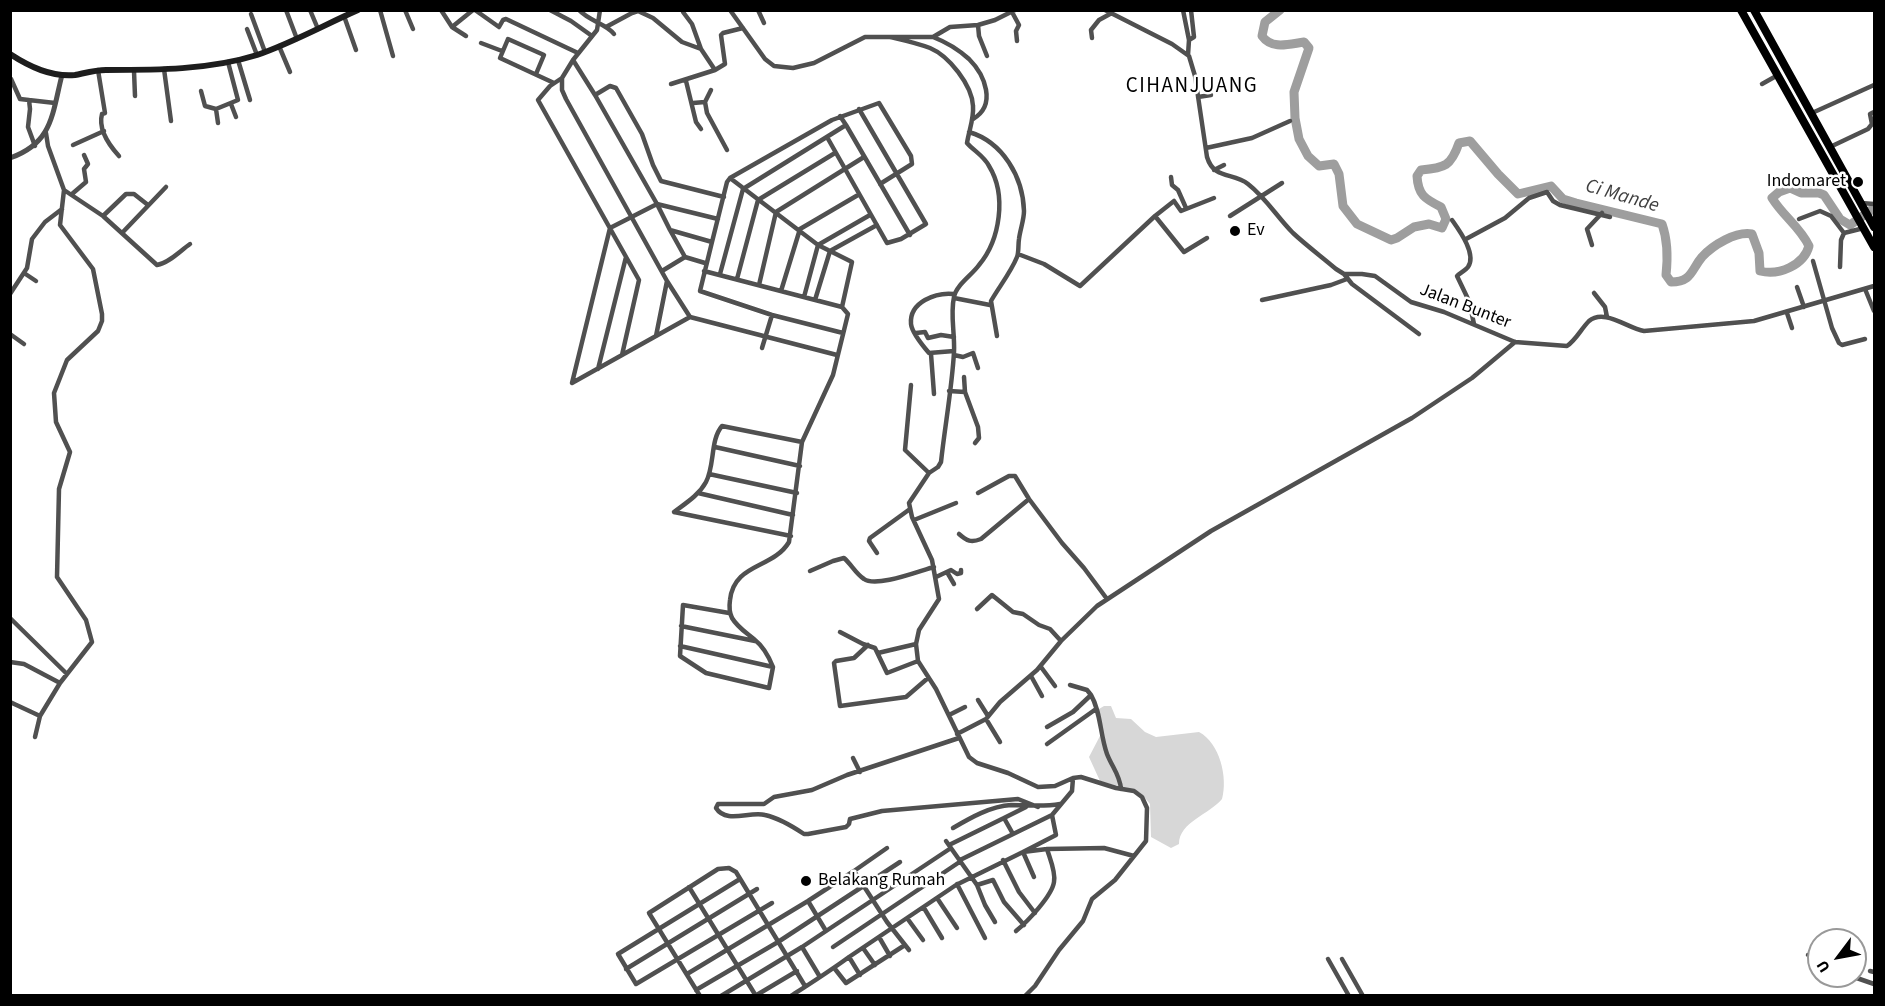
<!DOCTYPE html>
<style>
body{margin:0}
#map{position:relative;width:1885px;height:1006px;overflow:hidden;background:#fff;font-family:"Source Sans 3",sans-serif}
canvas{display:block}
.frame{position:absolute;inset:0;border:12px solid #000;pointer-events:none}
.north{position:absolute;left:1807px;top:928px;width:60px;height:60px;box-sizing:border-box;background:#fff;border:2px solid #999;border-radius:50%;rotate:238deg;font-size:16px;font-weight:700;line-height:24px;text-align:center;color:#000}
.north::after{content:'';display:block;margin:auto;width:21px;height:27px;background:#000;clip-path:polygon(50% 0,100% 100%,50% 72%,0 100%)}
</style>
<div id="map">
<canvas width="1885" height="1006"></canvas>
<div class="frame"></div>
<div class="north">U</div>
</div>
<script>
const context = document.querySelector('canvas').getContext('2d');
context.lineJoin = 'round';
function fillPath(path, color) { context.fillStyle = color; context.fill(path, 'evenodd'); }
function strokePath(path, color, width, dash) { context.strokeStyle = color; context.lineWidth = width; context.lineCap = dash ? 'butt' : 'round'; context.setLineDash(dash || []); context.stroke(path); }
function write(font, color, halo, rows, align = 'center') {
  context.font = font + ' "Source Sans 3",sans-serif'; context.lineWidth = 5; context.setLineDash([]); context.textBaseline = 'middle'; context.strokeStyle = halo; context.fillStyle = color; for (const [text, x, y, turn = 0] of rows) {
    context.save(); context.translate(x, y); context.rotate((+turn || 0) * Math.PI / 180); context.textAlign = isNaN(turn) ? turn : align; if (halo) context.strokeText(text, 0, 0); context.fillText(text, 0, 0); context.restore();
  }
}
const green = new Path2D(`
 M1104 706H1111L1116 718 1131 719 1145 732 1156 737 1199 732C1220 743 1228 778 1222 799 1210 814 1179 822 1179 844L1171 848 1151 837 1150 804 1145 798 1139 792 1100 781 1089 757 1101 734 1102 726 1099 709Z`);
const river = new Path2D(`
 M1280 10 1265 22 1262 36C1272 50 1289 44 1304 42L1309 48 1294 92 1295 118 1299 139 1308 156 1319 166 1334 164 1339 174 1343 206 1357 224 1391 240 1397 238 1414 227 1429 224 1442 228 1446 219 1441 207C1425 199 1418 195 1417 176L1421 170C1445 168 1451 166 1459 143L1470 141 1498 174 1518 194 1551 186 1563 199 1576 203 1662 224C1668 241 1668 257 1666 275L1671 282C1692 282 1691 270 1702 257 1713 245 1736 231 1752 234L1759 253 1760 271C1779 276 1804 265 1809 246 1800 227 1783 216 1772 198L1779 192 1790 188 1801 193H1819L1824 195 1840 219 1850 225 1874 208`);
const minor = new Path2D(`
 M286 10 297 39
 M310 10 318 29
 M380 10 393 56
 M405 10 413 29
 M441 10 452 27 466 36
 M475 10 499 27 503 20 506 19 578 53
 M550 10 571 21 592 36
 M579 10C589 21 607 24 614 34
 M600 10 597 30 573 60 562 78 550 86 538 100 639 280 622 355
 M730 10 765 59 774 66 793 68 814 63 865 37H933L950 27 978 25 995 20 1015 10
 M758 10 764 23
 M1105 10 1172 44 1189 56 1195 76 1207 157C1214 180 1233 172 1248 184 1266 198 1277 217 1293 233 1307 246 1322 257 1336 269L1344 274H1362L1375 276 1411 302 1444 312 1515 342 1567 346C1576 340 1581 329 1589 321 1604 308 1627 328 1644 331L1754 321 1874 286
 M1183 10 1189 40 1188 55
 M683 12 692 24 701 49 715 70
 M1012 12 1019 25 1016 31 1017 41
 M251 14 265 52
 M344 16 356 50
 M978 25 979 36 987 56
 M452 27 473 10
 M606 27 632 13 638 11 653 18 682 42 701 49
 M247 29 257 55
 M890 37C903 40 917 43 930 48 949 56 972 85 973 106 974 119 969 130 967 143 974 151 984 156 989 166 1007 195 1000 240 979 265 972 275 956 285 954 297 950 315 955 333 954 352 952 388 945 425 941 462L938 467 929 473 909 503 912 517 932 560 939 599 919 630 916 644 918 661 936 689 969 757 977 763 1008 773 1038 787 1055 786 1073 778 1081 777 1116 788 1134 791 1142 797 1147 808 1146 841 1115 880 1092 899 1083 921 1059 950 1035 986 1025 996
 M933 37C946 42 959 50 969 59 985 75 997 105 973 119
 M1092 38 1091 30 1099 20 1110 14
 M1189 40 1194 37 1191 10
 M481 43 502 51
 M279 46 290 72
 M238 60 250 100
 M573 60 595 95 657 204 718 219
 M164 69 171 121
 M98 70 105 113 102 114C98 129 109 145 119 156
 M134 71 135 96
 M536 74 544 55 508 39 500 58 554 83
 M562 78V90L566 99 667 281 690 317
 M11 79 20 99 55 103
 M686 81 696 122 701 129
 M671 84 715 70 725 64 721 35 723 33 743 28
 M1762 84 1778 75
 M201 91 205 106 216 109
 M595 95 610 86 616 88 642 134 653 165 661 181 724 197
 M1198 97 1211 95
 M29 100 30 109 28 127 35 146
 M705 102 711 90
 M693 103 705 102 707 113 727 150
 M231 104 236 117
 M1812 113 1874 85
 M218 123 216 109 238 100 228 62
 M846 125 910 235
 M969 132C1003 142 1023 177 1024 211 1024 220 1020 230 1019 239 1018 245 1019 252 1017 257 1011 272 999 287 991 301L997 336
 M827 137 887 243 901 239 926 224 859 109
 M73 145 104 131
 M1830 147 1868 129 1872 124 1870 114 1874 112
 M1206 148 1252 138 1290 121
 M1214 170 1224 165
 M1171 177 1172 185 1178 190 1186 208
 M730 178 832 120 879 103 911 156 912 164 880 184
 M64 190 103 216 157 265C169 263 180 251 190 244
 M72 194 86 182 84 169 88 164 84 155
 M1861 203 1874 204
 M103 216 126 194H134L148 205
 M1155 216 1174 201 1181 211 1214 198
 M1230 216 1282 183
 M1799 219 1820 211 1831 216 1844 233 1841 240 1840 267
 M1452 220C1459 230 1477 254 1468 267 1466 270 1460 273 1457 276L1469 301 1474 324
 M670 230 685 257 705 263
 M122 233 166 187
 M1844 233 1864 228
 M1466 239 1505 218 1529 198 1547 192 1553 201 1560 205 1610 217
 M712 242 727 182 730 178 818 245 852 262 842 307
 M1592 245 1587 229 1602 213
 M1018 254 1044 264 1080 286 1155 216 1184 252 1207 238
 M1813 261 1832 328 1839 343 1842 345 1865 339
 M662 271 685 257
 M704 271 842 307 848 314 833 375 802 442
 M24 273 36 281
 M720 274 743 189 846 125 840 116
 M1344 274 1352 284 1419 334
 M737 279 758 200 835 153
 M759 285 776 212 864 157
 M1797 287 1804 307
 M1865 289 1874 311
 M781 291 800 229 858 195
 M1594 293 1605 307 1607 317
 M10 294 27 268 32 239 45 222 62 209
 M954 294C936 292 909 302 911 324 912 333 923 346 929 353L954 351
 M804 297 818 245 870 215
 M954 298 990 305
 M815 300 830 251 877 225
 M1262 300 1331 285 1347 279
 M1787 313 1792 328
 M916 333 925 332 928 338 941 335 954 337
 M10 334 24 344
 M656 336 667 281
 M762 348 772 315
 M931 354 934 394
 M837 355 690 317 572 383 610 228 657 204 670 230 712 242 700 291 772 315 843 333
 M954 355 963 357 973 353 978 368
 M598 369 626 257
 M964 377 965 392
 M911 385 905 450 929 473
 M949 391 965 392 978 427 979 438 975 443
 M715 447 800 466
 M709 474 797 493
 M698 493 793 515
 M978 493 1009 476H1015L1029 499 1062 543 1084 568 1107 599
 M674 512C686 503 699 495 706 482 715 465 710 440 722 426L802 442 789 542C773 569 734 563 730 600 729 607 729 612 732 618 738 628 747 633 755 640 764 647 769 657 773 667L769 688 706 673 680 656 683 605 729 613
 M674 512 791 536
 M914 520 956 503
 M959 534C967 541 971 543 981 539L1029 499
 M877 553 869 541 870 538 910 509
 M810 571 833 561 844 558C851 564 856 574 864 579 876 588 919 571 934 567
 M947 572 954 584
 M936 577 951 570 957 574 961 573V570
 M977 609 992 595 1013 612 1023 614 1039 625 1050 629 1061 641
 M10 618 67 674
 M681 626 755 641
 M840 632 863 644 875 648 887 673 918 661
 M868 645 854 658 836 661 834 663 840 706 906 697 928 678
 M680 646 773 667
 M878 653 916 644
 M10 662 24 664 60 683
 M1041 667 1055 686
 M1031 676 1042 696
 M1091 695C1101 712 1100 735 1107 754 1112 767 1120 775 1121 789
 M978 700 988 716
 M10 702 40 716 35 737
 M949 715 965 707
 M40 716 60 683 92 642 86 620 57 577 59 489 70 452 56 422 54 393 67 360 98 331 102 321V314L93 269 60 225 64 190 48 146 46 133
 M986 719 1000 742
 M1047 727 1073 712 1091 695 1087 690 1070 685
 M957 734 986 719 1000 702 1037 670 1061 641 1097 606 1211 531 1412 418 1472 378 1515 342
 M959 738 847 775 812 790 774 797 764 804H718L716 808C726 824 750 811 765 815 779 818 792 826 804 834H808L846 827 849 824 850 819 882 811 1018 799 1038 807
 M1047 744 1096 709
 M853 758 860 772
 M1004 818 1026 807
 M953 828C970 818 991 806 1011 805 1028 805 1043 807 1060 804
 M946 841 977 885 985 905 995 922
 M949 845 1004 818 1013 834
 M887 848 854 871 887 922 909 950
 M960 860 1052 815
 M1003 860 1019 892 1035 913
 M1034 877 1023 852 1056 835 1052 815 1072 791 1073 778
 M740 879 618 954 636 984 772 903
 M957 884 985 938
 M977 885 993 880 1004 902 1024 925
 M689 887 756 996
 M937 898 957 928
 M808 901 826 931
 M924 908 942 938
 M907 918 923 940
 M1016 931C1027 922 1052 896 1054 882 1056 872 1050 859 1047 849
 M879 937 890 956
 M802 947 820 977
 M833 947 961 861
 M863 948 875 965
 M1808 955 1819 960
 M849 957 860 975
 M1328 959 1349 996
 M1342 959 1363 996
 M626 969 757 889
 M835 969 846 983 905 945
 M1870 971 1874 972
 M687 974 808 901 854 871
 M1851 976 1874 984
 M696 990 778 942 900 862
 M700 996 649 913 718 869 729 868 736 872 805 986
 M721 996 802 947 951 848
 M755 996 797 971
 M791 996C811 983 830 971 849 957L956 885 1023 852 1047 849 1104 848 1134 856`);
const tertiary = new Path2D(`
 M10 158C53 143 52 114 62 75`);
const secondary = new Path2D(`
 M10 54C30 67 51 77 75 75 85 73 95 70 106 70 156 70 209 70 257 55 292 43 324 25 358 10`);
const trunk = new Path2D(`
 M1741 10 1874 247
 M1754 10 1874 227`);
const markers = [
 [1858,182,6,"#000"],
 [1235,231,6,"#000"],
 [806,881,6,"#000"]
];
const poiNames = [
 ["Indomaret",1846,182,"right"],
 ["Ev",1247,231],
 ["Belakang Rumah",818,881]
];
const streetNames = [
 ["Jalan Bunter",1465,307,21]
];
const waterNames = [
 ["Ci Mande",1622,197,16]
];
const quarterNames = [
 ["CIHANJUANG",1192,87]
];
fillPath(green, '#d7d7d7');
strokePath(river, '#9e9e9e', 9);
strokePath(minor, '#505050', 4.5);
strokePath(tertiary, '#505050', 5);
strokePath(secondary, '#1d1d1d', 6);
strokePath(trunk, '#000', 8);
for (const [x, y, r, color] of markers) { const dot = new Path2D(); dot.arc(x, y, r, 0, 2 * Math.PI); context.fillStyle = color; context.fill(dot); strokePath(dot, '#fff', 2); }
write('18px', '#000', '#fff', poiNames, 'left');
write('18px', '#000', '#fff', streetNames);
write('italic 20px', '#3f3f3f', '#fff', waterNames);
context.letterSpacing = '1.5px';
write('21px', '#000', '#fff', quarterNames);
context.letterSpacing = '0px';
</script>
